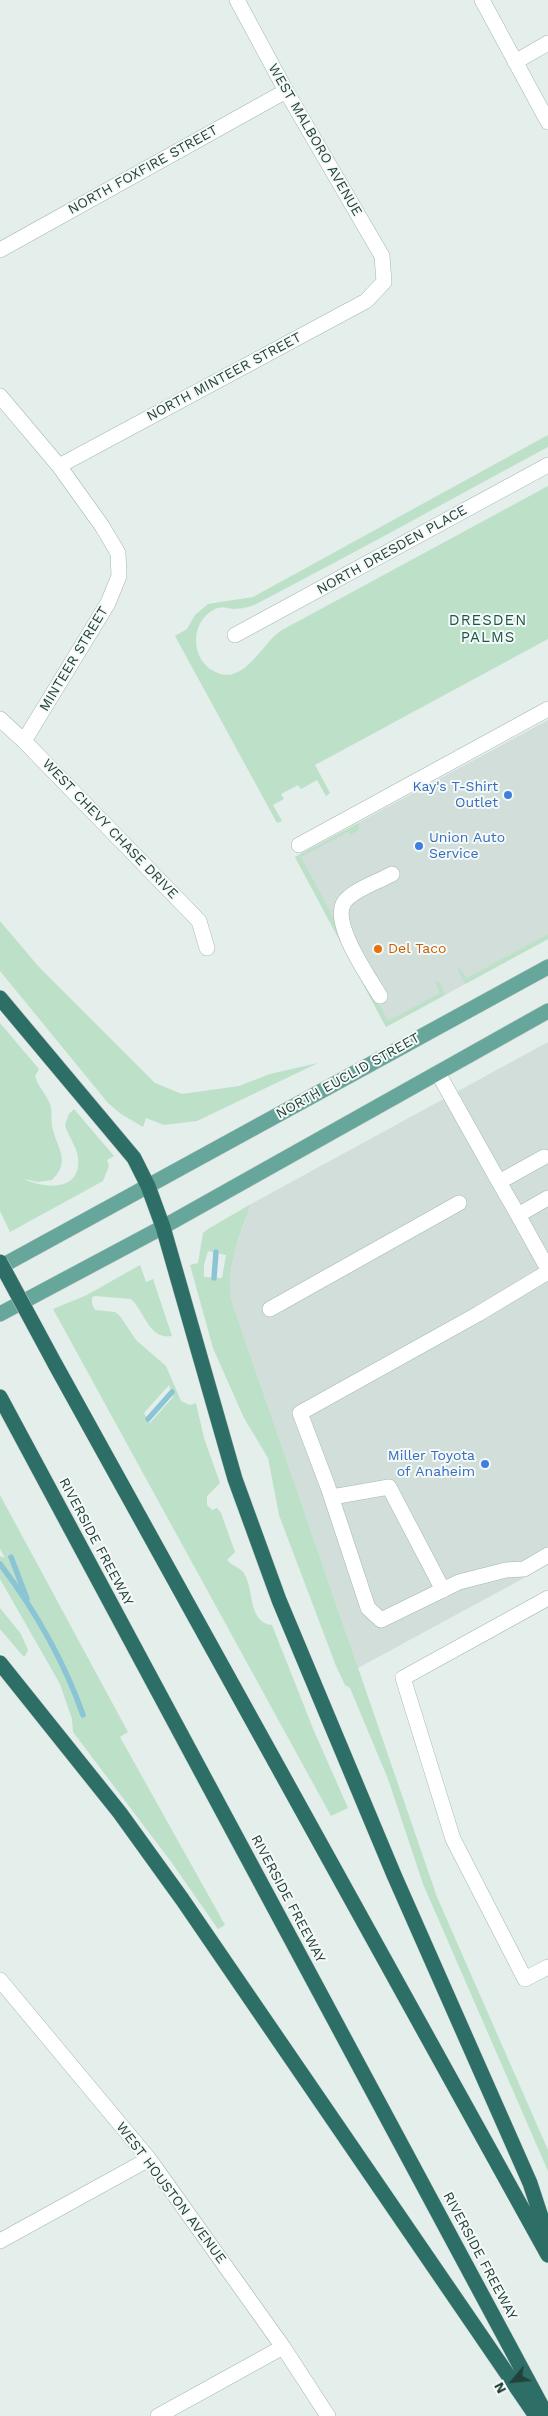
<!DOCTYPE html>
<style>
body{margin:0}
#map{position:relative;width:548px;height:2416px;overflow:hidden;background:#e4eeeb;font-family:"Work Sans",sans-serif}
canvas{display:block}
.north{position:absolute;left:488px;top:2356px;width:50px;height:50px;-webkit-text-stroke:4px #f5faf8;paint-order:stroke;rotate:242deg;font-size:14px;font-weight:700;line-height:20px;text-align:center;color:#22413b}
.north::after{content:'';display:block;margin:auto;width:18px;height:22px;background:#22413b;clip-path:polygon(50% 0,100% 100%,50% 72%,0 100%)}
</style>
<div id="map">
<canvas width="548" height="2416"></canvas>
<div class="north">N</div>
</div>
<script>
const context = document.querySelector('canvas').getContext('2d');
context.lineJoin = 'round';
function fillPath(path, color) { context.fillStyle = color; context.fill(path, 'evenodd'); }
function strokePath(path, color, width, dash) { context.strokeStyle = color; context.lineWidth = width; context.lineCap = dash ? 'butt' : 'round'; context.setLineDash(dash || []); context.stroke(path); }
function write(font, color, halo, rows, align = 'center') {
  context.font = font + ' "Work Sans",sans-serif'; context.lineWidth = 4; context.setLineDash([]); context.textBaseline = 'middle'; context.strokeStyle = halo; context.fillStyle = color; for (const [text, x, y, turn = 0] of rows) {
    context.save(); context.translate(x, y); context.rotate((+turn || 0) * Math.PI / 180); context.textAlign = isNaN(turn) ? turn : align; if (halo) context.strokeText(text, 0, 0); context.fillText(text, 0, 0); context.restore();
  }
}
const built = new Path2D(`
 M548 720V939L386 1027 295 857Z
 M548 1042V1565L358 1668 232 1302 229 1285 233 1256 251 1204Z`);
const green = new Path2D(`
 M548 435V447C453 498 358 551 262 601 254 606 243 609 233 609 228 608 223 606 218 608 205 612 196 626 196 640 196 652 201 662 210 669 243 691 260 644 282 630L548 486V639L315 765 330 793 326 796 317 780 301 789 298 785 281 794 284 799 273 805 282 821 277 823 175 636 187 629 195 615 208 604 253 597Z
 M359 823V830L350 835 348 832 301 857 388 1021 440 993 435 981 439 982 445 995 386 1027 295 857Z
 M0 921 39 967 155 1083 182 1094 239 1086 270 1074 318 1063 197 1121 164 1125 146 1118 143 1127 121 1114 108 1103 0 971Z
 M548 934V939L465 984 458 970 459 968 467 978Z
 M0 1023 39 1069 35 1076C38 1087 48 1096 51 1107 52 1113 51 1120 52 1126 56 1147 72 1161 52 1180L38 1182 24 1179C45 1189 82 1192 78 1157 76 1145 68 1136 65 1125L69 1114 74 1109 114 1156 107 1160 109 1166 103 1181 10 1232 0 1211Z
 M251 1204C240 1236 225 1267 232 1302L437 1897 548 2150V2171L423 1884 388 1779 350 1688 345 1685 336 1666 279 1515 268 1458 244 1418 213 1348 190 1265 198 1263 203 1233 208 1229ZM208 1251 226 1255 222 1278 204 1277V1265Z
 M140 1265 146 1282 153 1279 172 1336C149 1340 145 1312 131 1299L95 1296 92 1297V1304L95 1310 115 1312 120 1316 136 1340 166 1366 181 1401 190 1405 196 1403 204 1438 220 1483 207 1496V1505L212 1510 217 1508 221 1513 235 1552 227 1560C232 1566 242 1568 245 1575 254 1592 248 1622 272 1625L314 1731 348 1808 331 1816 53 1309 87 1295ZM169 1385 173 1397 150 1423 144 1413Z
 M0 1495 128 1732 120 1737 225 1925 218 1929 172 1863 73 1732 72 1719 60 1684 0 1579V1556L5 1558 0 1549Z
 M0 1608 21 1634 28 1650 25 1656H23L0 1629Z`);
const stream = new Path2D(`
 M214 1278 216 1252
 M148 1419 172 1392
 M11 1557 27 1599
 M0 1564C34 1609 64 1661 83 1715`);
const minor = new Path2D(`
 M482 0 548 122
 M515 62 548 43
 M0 250 286 91
 M0 396 59 466 102 526 118 553 119 576 108 603 24 741
 M59 466 366 301 384 282 382 256 286 91 237 0
 M235 635 548 465
 M0 719 24 741 199 921 207 948
 M299 845 548 709
 M380 996C369 977 329 921 345 901 355 889 378 882 392 874
 M438 1073 499 1182 544 1157
 M499 1182 518 1215
 M548 1198 518 1215 548 1269
 M548 1272 478 1314 300 1413 328 1487 368 1608 381 1620 459 1582 506 1570 524 1569 548 1555
 M270 1309 459 1203
 M332 1497 389 1487 443 1590
 M548 1598 403 1678 453 1839 525 1979 548 1967
 M0 1980 149 2159 283 2347 328 2416
 M0 2241 149 2159
 M158 2416 283 2347`);
const major = new Path2D(`
 M0 1267 548 967
 M0 1314 163 1227 548 1011`);
const highway = new Path2D(`
 M0 998 134 1158 148 1186 163 1227 235 1479 279 1600 394 1875 530 2183 548 2238
 M55 1364 548 2255
 M0 1397 547 2416
 M0 1663 120 1813 182 1899 536 2416`);
const highwayBridge = new Path2D(`
 M0 1262 55 1364`);
const markers = [
 [508,795,5,"#3f7fe0"],
 [419,846,5,"#3f7fe0"],
 [378,949,5,"#e8710a"],
 [485,1464,5,"#3f7fe0"]
];
const streetNames = [
 ["WEST MALBORO AVENUE",315,140,60],
 ["NORTH FOXFIRE STREET",143,170,-29],
 ["NORTH MINTEER STREET",224,377,-28],
 ["NORTH DRESDEN PLACE",392,550,-29],
 ["MINTEER STREET",74,659,-59],
 ["WEST CHEVY CHASE DRIVE",110,829,46],
 ["NORTH EUCLID STREET",348,1076,-29],
 ["RIVERSIDE FREEWAY",96,1542,62],
 ["RIVERSIDE FREEWAY",288,1899,62],
 ["WEST HOUSTON AVENUE",171,2193,53],
 ["RIVERSIDE FREEWAY",480,2256,62]
];
const shopNames = [
 ["Kay's T-Shirt",498,787],
 ["Outlet",498,803],
 ["Union Auto",429,838,"left"],
 ["Service",429,854,"left"],
 ["Miller Toyota",475,1456],
 ["of Anaheim",475,1472]
];
const foodNames = [
 ["Del Taco",388,949]
];
const neighbourhoodNames = [
 ["DRESDEN",488,621],
 ["PALMS",488,638]
];
fillPath(built, '#d2deda');
fillPath(green, '#bde0c9');
strokePath(stream, '#8bc4d5', 5.5);
strokePath(minor, '#a6b7b3', 16);
strokePath(major, '#c1cac8', 16);
strokePath(highway, '#c1cac8', 16);
strokePath(minor, '#fff', 15);
strokePath(major, '#67a69a', 15);
strokePath(highway, '#2d6f66', 15);
strokePath(highwayBridge, '#c1cac8', 16, []);
strokePath(highwayBridge, '#2d6f66', 15);
for (const [x, y, r, color] of markers) { const dot = new Path2D(); dot.arc(x, y, r, 0, 2 * Math.PI); context.fillStyle = color; context.fill(dot); strokePath(dot, '#f5faf8', 2); }
write('14px', '#22413b', '#f5faf8', streetNames);
write('14px', '#366cbe', '#f5faf8', shopNames, 'right');
write('14px', '#c56008', '#f5faf8', foodNames, 'left');
context.letterSpacing = '1px';
write('15px', '#1d554b', '#f5faf8', neighbourhoodNames);
context.letterSpacing = '0px';
</script>
